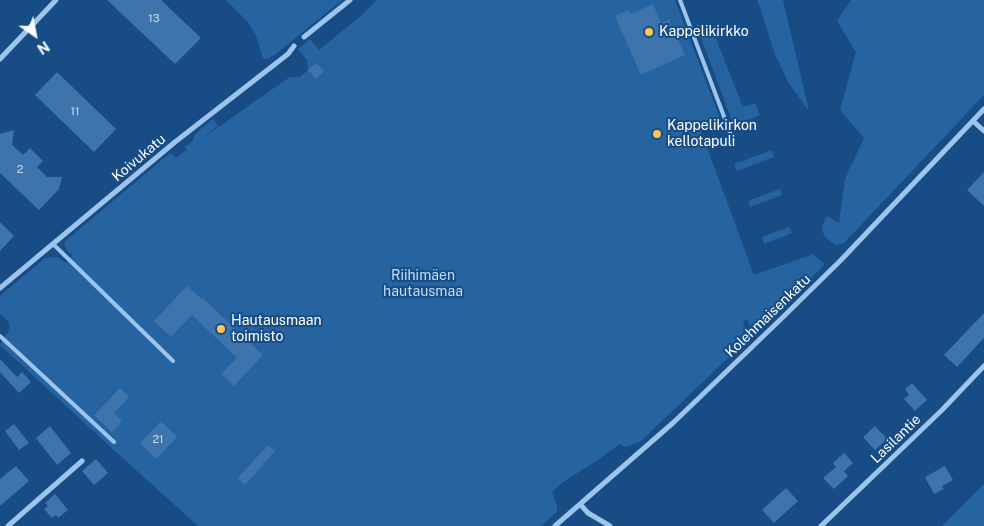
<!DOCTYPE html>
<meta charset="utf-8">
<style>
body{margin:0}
#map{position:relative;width:984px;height:526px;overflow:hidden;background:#184c84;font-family:"Public Sans",sans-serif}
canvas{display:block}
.north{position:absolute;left:10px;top:10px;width:50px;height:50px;-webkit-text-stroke:4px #184c84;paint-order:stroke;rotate:147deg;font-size:14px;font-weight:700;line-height:20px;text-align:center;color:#fff}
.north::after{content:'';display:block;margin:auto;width:18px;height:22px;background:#fff;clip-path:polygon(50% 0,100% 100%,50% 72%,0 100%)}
</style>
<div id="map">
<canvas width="984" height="526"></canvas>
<div class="north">N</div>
</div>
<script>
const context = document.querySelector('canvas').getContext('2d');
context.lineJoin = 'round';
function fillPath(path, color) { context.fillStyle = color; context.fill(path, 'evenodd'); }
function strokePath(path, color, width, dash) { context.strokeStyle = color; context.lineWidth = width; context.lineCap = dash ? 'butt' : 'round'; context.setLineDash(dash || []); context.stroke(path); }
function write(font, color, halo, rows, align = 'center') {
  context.font = font + ' "Public Sans",sans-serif'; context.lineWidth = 4; context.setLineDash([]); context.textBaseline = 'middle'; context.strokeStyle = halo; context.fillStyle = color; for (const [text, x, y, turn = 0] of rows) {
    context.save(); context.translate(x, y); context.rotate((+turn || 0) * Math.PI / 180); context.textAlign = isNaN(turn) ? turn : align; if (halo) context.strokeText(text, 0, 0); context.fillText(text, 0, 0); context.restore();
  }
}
const green = new Path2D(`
 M226 0H342L276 54 269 58 263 59 256 36 248 22Z
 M377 0H675L721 121 700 129 754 275 808 256 812 254 825 264 754 334 752 333 747 319 743 322 749 338 641 441 626 447 620 444 598 460 563 482 552 492 557 506V512L541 526H198L116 452 0 345 10 329 8 321 0 314V296L45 258 57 257 66 263 73 255C68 253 65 248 64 242L169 154H172L176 158 187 150 185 147 193 141 195 134 213 119 218 126 194 144 290 77H300L308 70 307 60 298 49 310 39 319 50 361 16Z
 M757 0H783L809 111 788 82 774 52 760 7Z
 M851 0H984V95L844 243 836 245C823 238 818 230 827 216L839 223 845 179 864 138 840 110 856 52 837 21Z
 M696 24 713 31 743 107 755 103 760 115 734 126Z
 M772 150 774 157 737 171 734 164Z
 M780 189 782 195 750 207 748 201Z
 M789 227 792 233 764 244 762 237Z
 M984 484V526H942Z`);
const building = new Path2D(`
 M107 0H161L201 38 175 64Z
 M653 4 661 23 669 20 685 55 641 75 615 16 629 10 631 14Z
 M316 63 324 71 316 79 308 70Z
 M57 72 116 129 94 152 35 95Z
 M14 130 12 145 23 155 30 148 43 161 37 167 47 177H62L59 189 39 210 0 173V134Z
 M984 172V206L967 190Z
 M0 222 14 236 0 251Z
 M187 286 202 299 203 298 263 355 234 386 221 374 237 358 192 315 171 337 154 321Z
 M984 313V338L957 367 944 355Z
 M0 359 17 377 22 372 31 382 19 393 0 372Z
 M912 383 927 400 915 411 904 399 909 395 905 389Z
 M120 388 129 397 114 413 122 421 112 432 94 415Z
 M161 421 177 437 156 459 140 443Z
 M14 424 29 443 19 450 5 431Z
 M50 426 71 453 57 465 36 438Z
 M875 426 887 439 875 450 863 437Z
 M268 445 275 451 245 485 238 478Z
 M844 453 853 463 844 471 848 476 834 489 823 478 836 467 833 463Z
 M96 459 108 473 94 485 82 471Z
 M16 466 29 481 0 506V479Z
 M945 466 953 480 942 486 944 489 934 494 925 477Z
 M786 488 798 501 774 523 762 510Z
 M55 494 68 510 58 518 56 515 52 518 44 509 48 506 45 503Z`);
const lane = new Path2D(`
 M680 0 734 143
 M53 244 173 361
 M0 336 114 442`);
const street = new Path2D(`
 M304 37 350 0
 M0 59 56 0
 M973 121 984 131
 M0 288 175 142 288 54 294 46
 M580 504 588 513 610 526
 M8 526 82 461
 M555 526 674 422 781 319 841 260 984 109
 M821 526 942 410 984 366`);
const markers = [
 [649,32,5,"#ffc657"],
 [657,134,5,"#ffc657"],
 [221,329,5,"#ffc657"]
];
const numberNames = [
 ["13",154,19],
 ["11",75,112],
 ["2",20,170],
 ["21",158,440]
];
const poiNames = [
 ["Kappelikirkko",659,32],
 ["Kappelikirkon",667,126],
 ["kellotapuli",667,142],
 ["Hautausmaan",231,321],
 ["toimisto",231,337]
];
const streetNames = [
 ["Koivukatu",139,158,-40],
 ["Kolehmaisenkatu",768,316,-44],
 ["Lasilantie",896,439,-44]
];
const parkNames = [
 ["Riihimäen",423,276],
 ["hautausmaa",423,292]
];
fillPath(green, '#2664a1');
fillPath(building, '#3c74ab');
strokePath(lane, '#9cc4ec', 4);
strokePath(street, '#9cc4ec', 5);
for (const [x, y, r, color] of markers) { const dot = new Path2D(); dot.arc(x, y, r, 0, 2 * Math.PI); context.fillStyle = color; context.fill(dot); strokePath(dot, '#184c84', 2); }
write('11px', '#cedcea', null, numberNames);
write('14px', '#fff', '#184c84', poiNames, 'left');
write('14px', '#fff', '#184c84', streetNames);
write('14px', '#c1ddf9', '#184c84', parkNames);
</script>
